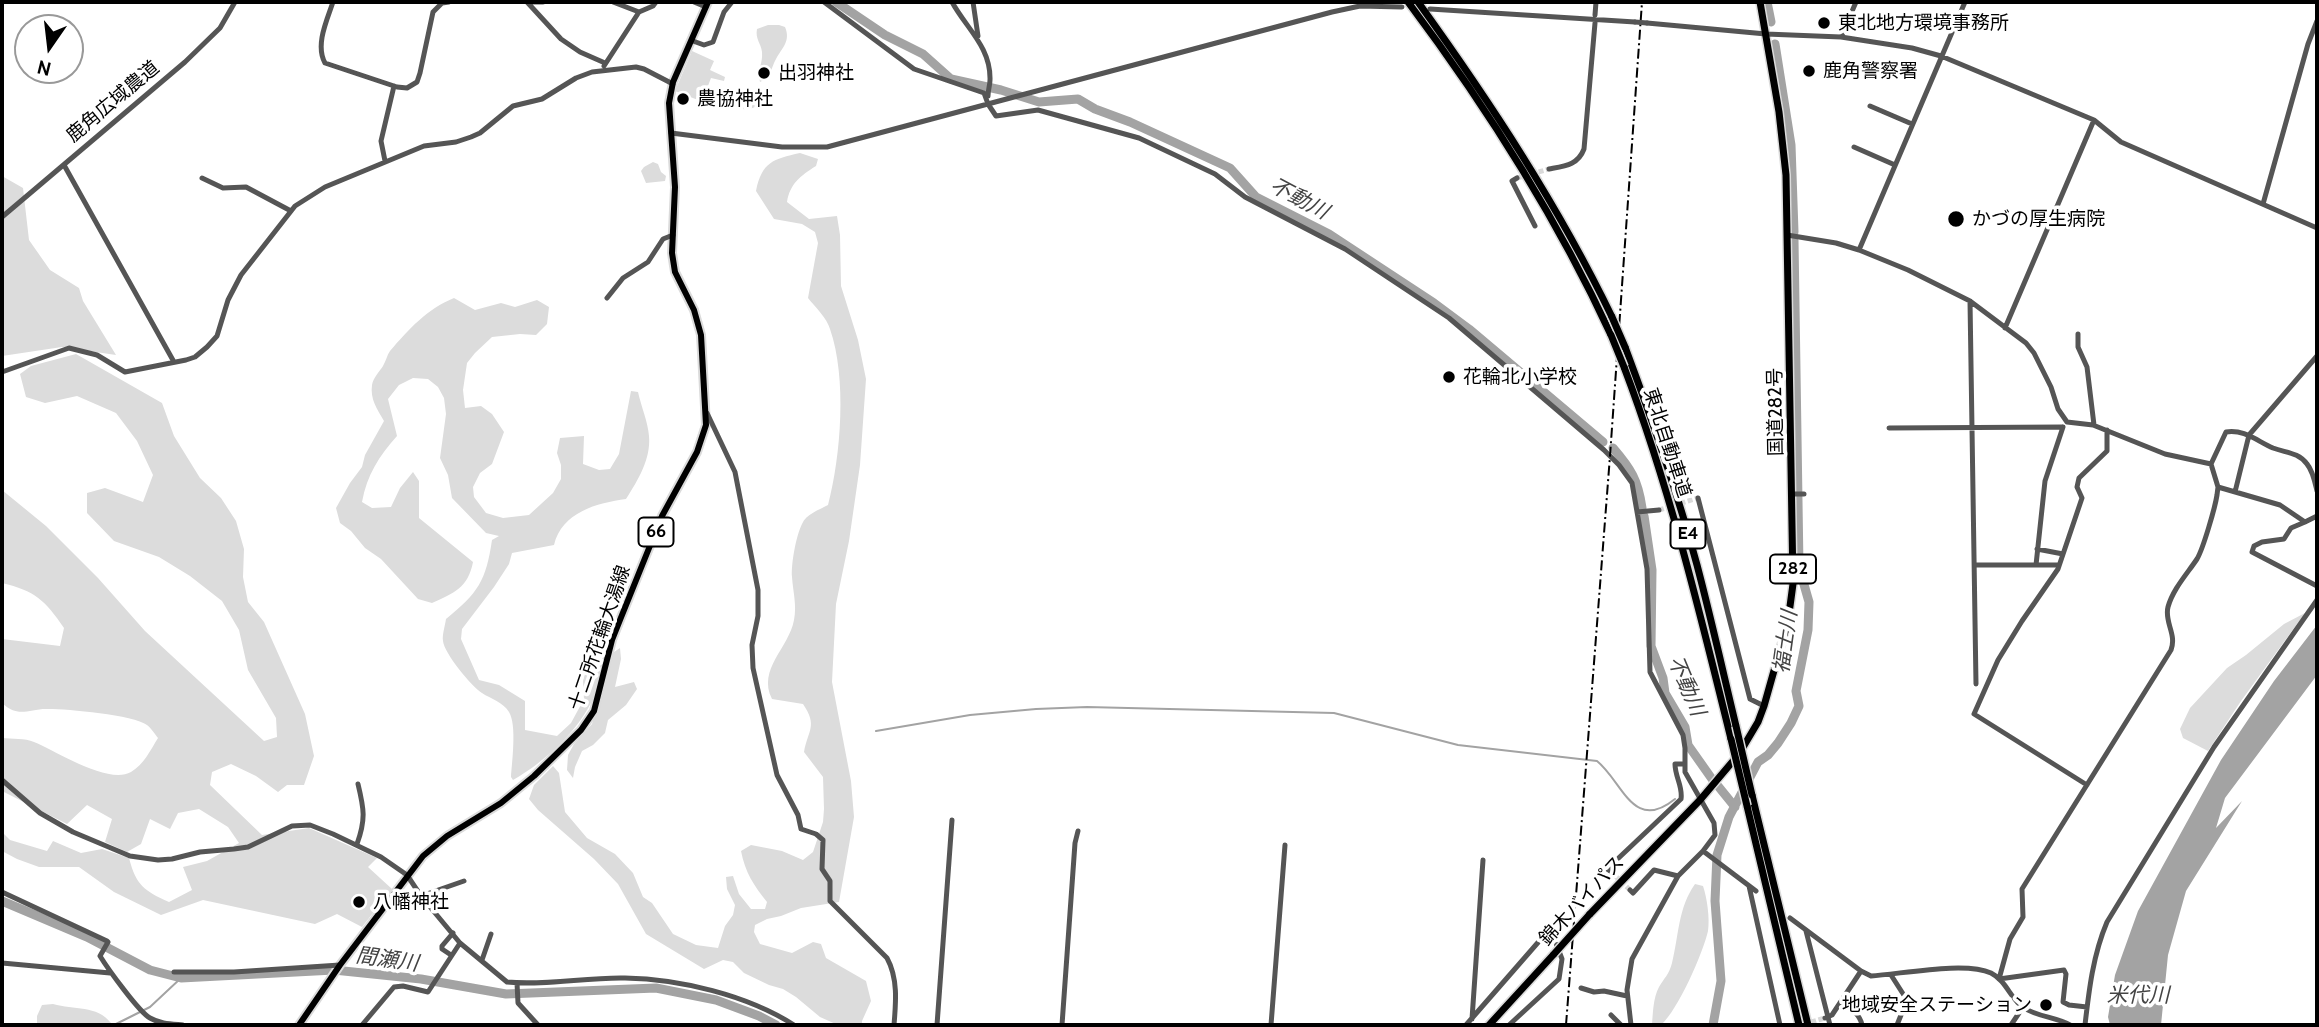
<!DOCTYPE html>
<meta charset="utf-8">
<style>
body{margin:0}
#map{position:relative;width:2319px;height:1027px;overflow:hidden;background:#fff;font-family:Cabin,sans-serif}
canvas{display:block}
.frame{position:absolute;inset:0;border:4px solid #000;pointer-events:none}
.north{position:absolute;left:14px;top:14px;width:70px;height:70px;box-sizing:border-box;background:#fff;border:2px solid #999;border-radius:50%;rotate:194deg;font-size:19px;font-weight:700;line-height:28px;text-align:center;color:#000}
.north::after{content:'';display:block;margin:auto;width:24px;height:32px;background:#000;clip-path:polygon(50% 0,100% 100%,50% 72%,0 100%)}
</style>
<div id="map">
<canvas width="2319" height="1027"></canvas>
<div class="frame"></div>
<div class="north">N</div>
</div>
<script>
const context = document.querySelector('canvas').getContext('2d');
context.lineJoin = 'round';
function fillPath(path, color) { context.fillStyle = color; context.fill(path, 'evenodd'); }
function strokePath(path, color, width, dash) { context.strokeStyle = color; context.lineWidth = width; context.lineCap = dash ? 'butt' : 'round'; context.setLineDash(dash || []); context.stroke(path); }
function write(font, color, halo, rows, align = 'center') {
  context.font = font + ' Cabin,"Noto Sans JP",sans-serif'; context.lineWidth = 7; context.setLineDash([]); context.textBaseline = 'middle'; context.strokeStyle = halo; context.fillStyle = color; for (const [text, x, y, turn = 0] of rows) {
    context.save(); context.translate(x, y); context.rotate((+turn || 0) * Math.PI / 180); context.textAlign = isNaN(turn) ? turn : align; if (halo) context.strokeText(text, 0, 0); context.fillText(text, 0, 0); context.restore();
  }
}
const green = new Path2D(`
 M768 25H779L785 27C791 41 782 48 776 59 771 68 771 77 760 82 757 69 763 64 762 52 761 43 755 39 757 29Z
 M692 51 714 61 710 70 725 77 724 81 711 78 706 91 702 90 698 100 675 91Z
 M746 94 759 97 762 101C753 112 744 109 732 108L730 105V100Z
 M800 153 818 159 816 166C800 176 790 184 787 202L809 219 837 216 840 235 841 286 858 340 866 379 860 465 849 541 836 604 832 682 851 781 854 817 839 902 801 908 781 916 767 919 755 925 754 932 760 944 792 953 813 942 821 944 826 958 866 981 871 1001 862 1021V1025H838L820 1017 796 997 783 989 769 985 744 973 733 962 723 960 704 969 646 934 618 884 594 859 538 810 529 799 534 785 553 766 559 773 565 812 587 838 615 854 633 873 643 897 652 903 673 934 696 945 718 948 725 926 733 915 735 905 727 889 726 877 733 876 739 894 751 909H765L767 902C754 886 745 872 741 851L751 845 782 851 803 860 813 852 823 822 824 809 823 777 804 752C808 730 818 726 803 704L772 699C757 669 789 648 794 620 797 605 793 592 792 577 791 564 796 536 802 524 806 514 819 510 828 505 841 455 847 378 830 329 827 318 815 307 808 298L818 243 815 232 802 224 774 219 756 191C762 162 773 159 800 153Z
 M653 162 658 164 661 172 666 176 665 181 646 183 641 171 644 167Z
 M2 176 23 188 29 240 50 270 79 288 83 301 116 355 62 347 2 356Z
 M454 298 475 310 501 303 515 307 537 300 549 307 547 324 536 335 520 334 492 337 475 353 467 363 463 390 465 408 481 406 492 414 504 432 492 464 480 473 473 487 474 497 486 513 503 518 529 515 553 493 561 479V465L557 453 560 438 584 436 583 464 599 470 610 469 619 454 631 391 638 392C641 406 648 422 649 436 651 459 638 480 626 499 597 503 562 512 554 545L512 553 509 564 494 587 462 629 461 639 479 680 499 685 525 701V730L557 736 571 723 584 699 583 681 586 669 597 659 599 646 603 639 607 644C602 662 600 685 591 703 575 734 543 763 513 780L511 777C512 762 517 725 509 712 503 702 491 699 482 693 472 687 444 653 443 641 442 635 445 626 446 619 478 593 486 581 492 540L499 536 486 533 452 498 448 475 440 458 446 414 444 398 438 387 428 379 413 378 399 385 388 399 397 436C379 456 367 475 362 502L372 508 391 507 400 488 413 472 419 481V518L473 562C468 588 454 593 432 603L418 599 381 559 365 548 351 531 340 523 336 508 350 483 362 467 365 455 384 421C377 409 370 399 372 385 373 378 380 371 383 366 386 361 387 355 390 351 409 329 427 309 454 298Z
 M76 354 162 403 174 436 200 478 221 498 236 521 244 549 243 577 248 602 264 622 305 714 314 756 304 785H287L278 792 256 776 231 764 212 772 210 785 262 835 309 828 377 858 368 867 392 889 362 927 337 914 315 924 203 900 161 915 114 892 79 867H39L17 859 2 851V832L10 840 47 851 53 841 81 853 102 849 129 858C136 885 144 891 169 902L192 890 183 867 207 861 239 843 228 827 199 809 178 813 170 829 150 819 141 844 127 852 105 842 112 819 87 805 67 824 2 791V738C12 739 25 738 34 742 56 751 108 785 131 772 144 764 150 751 158 738 155 734 151 728 147 725 134 715 67 709 49 709 29 708 19 719 2 703V639L60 646 64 628C45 600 35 591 2 583V490L46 526 98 578 145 631 264 741 277 737 276 718 248 670 239 630 222 601 190 576 159 557 114 541 87 513V493L105 488 143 502 153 475 137 441 116 413 77 396 45 403 26 397 20 374 31 366Z
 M2305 613 2241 701 2208 751 2183 738 2180 729 2190 708 2227 668 2246 655 2284 624Z
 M620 648 621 659 615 687 634 682 637 689 626 705 608 720 605 733 593 745 582 751 575 767 573 778 567 770 568 755 574 744 592 724 611 654Z
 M1695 884 1703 886C1707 898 1710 918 1708 931 1703 953 1678 1010 1661 1025H1652C1653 1013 1653 998 1659 987 1664 978 1669 975 1672 963 1679 935 1678 908 1695 884Z
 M53 1004C74 1010 97 1005 111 1023L104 1025H37V1016L42 1005Z`);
const water = new Path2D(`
 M2317 625V675L2225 798 2216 828 2242 801 2186 891 2168 955 2161 1025H2110L2108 1017 2115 975 2138 911 2221 760 2274 681Z`);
const stream = new Path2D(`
 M876 731 970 715 1036 709 1087 707 1334 713 1458 745 1597 761C1623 782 1633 833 1675 799
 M114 1025 150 1007 181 978`);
const river = new Path2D(`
 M836 2 885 35 923 54 951 79 1001 90 1039 102 1078 99 1095 109 1130 122 1230 168 1256 197 1329 234 1434 303 1469 329 1603 442
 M1767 2 1771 22
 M1775 44 1791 145 1794 232
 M1613 448C1631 469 1638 480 1642 508
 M1644 516 1652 570 1651 646 1663 678 1665 693 1685 727 1688 745 1712 779
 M1718 786 1735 807
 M2 901 87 937 150 970 181 978 334 970 421 979 506 994 656 988 716 1000 759 1016 776 1025
 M1713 1025 1721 981 1715 901 1717 855 1729 817 1758 762 1768 755 1778 743 1791 723 1799 706 1796 691 1808 630 1809 602 1799 567 1794 240`);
const minorTunnel = new Path2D(`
 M1517 178 1549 169
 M1659 510 1698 498
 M1610 871 1630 890
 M1804 1024 1825 1018`);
const minor = new Path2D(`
 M333 2C327 20 315 45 325 63L397 87 407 88 417 82 420 73 433 12 442 3 449 2
 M527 2 561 39 580 52 605 63
 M528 2H543
 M613 2 639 12
 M694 2 706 7
 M824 2 914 69 984 93 988 104 996 116 1038 110 1139 138 1215 174 1245 197 1345 249 1449 318 1604 450 1619 465 1632 483 1647 569 1650 672 1683 735 1685 748V772L1714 823 1715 835 1703 851 1678 876 1632 959 1627 990 1631 1025
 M952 2C966 28 991 47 990 80 990 85 988 90 988 96
 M973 2 978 36
 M1430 9 1635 22
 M1595 15 1596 2
 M1647 23 1766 34 1841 37 1912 48 1941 56 2094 120 2121 142 2317 228
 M1841 37 1856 2
 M693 41 704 45 713 42 724 12 732 2
 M604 66 639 12 653 6 656 2
 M1870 106 1912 124
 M671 133 782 147H827L1332 12 1360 6 1402 7
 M1854 147 1895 165
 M385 161 381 141 394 86
 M64 165 174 362
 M1549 169C1565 166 1578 165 1584 149L1595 23
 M202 178 223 188 246 187 291 211
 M1517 178 1512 181 1535 226
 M2263 204 2308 44 2317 21
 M2 217 185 62 220 28 235 2
 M1787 235 1836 243 1859 250 1908 270 1970 301 2026 343 2034 353 2051 387 2058 409 2067 422 2093 425 2165 454 2211 464
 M1859 250 1965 2
 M607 298 623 278 648 262 663 239 673 235
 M1970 301 1976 684
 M2005 328 2094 120
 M2078 334V347L2087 367 2094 425
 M2 372 69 348 97 355 125 372 186 360 195 357 207 347 217 336 228 300 241 275 295 206 325 187 424 146 456 142 471 137 480 133 513 106 542 99 576 78 592 72 636 67 644 69 673 84
 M707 413 735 472 758 590V616L752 645 753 668 777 775 798 815 801 829 816 834 823 840 822 869 830 881V901L887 958C898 978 896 1002 894 1025
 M1889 428 2063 427
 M2218 487 2280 505 2305 522 2317 516
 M2235 492 2249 435 2317 356
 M1792 494H1804
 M1698 498 1750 699 1764 706
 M1637 512 1659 510
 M2305 522 2291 528 2284 539 2262 542 2254 546 2252 552 2317 586
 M2037 549 2063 554
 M1975 565H2059
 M2036 565 2045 481 2063 427
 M2 780 40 813 73 832 130 856 158 860 172 859 200 852 234 849 248 847 292 826 310 825 333 834 381 857 407 875 421 896 460 943 507 982C546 986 586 977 625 978 680 979 747 995 794 1025
 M2087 785 1974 714 1998 660 2022 621 2058 569 2082 498 2077 487 2079 478 2107 451V430
 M357 844C366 819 364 809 358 784
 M1703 851 1756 891
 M1610 871 1607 869 1681 799C1683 786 1675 777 1675 764H1684
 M1749 886 1780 1025
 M1630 890 1633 893 1654 870 1678 876
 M2 892 107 941 108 942 100 956C108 969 139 1012 150 1018 160 1024 172 1024 183 1025
 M421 896 464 881
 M1790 918 1861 971 1871 976C1902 974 1965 961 1991 973 2007 981 2010 999 2024 1008 2038 1017 2056 1017 2070 1025
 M1806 931 1830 1025
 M451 955 442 949V946L453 933
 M482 960 491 934
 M2 963 110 973
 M174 972H234L340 965
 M1891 975 1907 1000 1897 1025
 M517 983 518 1003 538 1025
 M1581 988 1594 992 1604 991 1627 996
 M1841 1002C1850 1008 1860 1014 1862 1025
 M2087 1007 2069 1005 2063 1002 2066 974 2064 970 1999 979 2010 939 2023 917 2022 889 2171 650C2177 634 2164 622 2168 607 2173 589 2187 574 2197 559 2203 549 2215 508 2217 495L2218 487 2211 464 2226 432C2244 429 2257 441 2273 448 2286 453 2298 452 2307 464 2313 471 2315 482 2317 491
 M1611 1015 1621 1025
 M1825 1018 1832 1015 1861 971
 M1472 1019 1483 860
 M362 1025 394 987 403 986 428 992 460 943
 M937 1025 952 820
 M1062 1025 1075 843 1078 831
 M1271 1025 1285 845
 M1466 1025 1548 931 1552 933 1562 959 1559 979 1509 1025
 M2011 1025 2023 1007
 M2085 1025C2089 990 2093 955 2107 922L2214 747 2317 600`);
const major = new Path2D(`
 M299 1025 340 965 423 856 447 836 501 803 534 776 581 730 594 711 612 640 620 620 662 516 697 452 706 425 701 335 694 310 675 272 672 253 675 187 669 103 673 82 708 2`);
const highway = new Path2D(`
 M1408 2C1486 106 1556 216 1611 335
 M1418 2C1490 102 1558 205 1612 317
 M1625 347C1652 419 1677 491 1697 565 1711 618 1723 672 1736 726
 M1624 367C1670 488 1700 613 1731 739
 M1752 795 1808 1025
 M1747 806 1799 1025
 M1589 915 1700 800 1739 754 1758 722 1764 706 1788 621 1793 584 1786 175 1779 112 1760 2
 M1489 1025 1554 954`);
const rail = new Path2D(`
 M1566 1025 1610 456 1642 2`);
const minorBridge = new Path2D(`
 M1635 22 1647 23`);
const highwayBridge = new Path2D(`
 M1612 317 1625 347
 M1611 335 1624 367
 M1736 726 1752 795
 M1731 739 1747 806
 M1554 954 1589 915`);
const markers = [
 [1824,23,7,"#000"],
 [1809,71,7,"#000"],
 [764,73,7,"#000"],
 [683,99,7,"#000"],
 [1956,219,9,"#000"],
 [1449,377,7,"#000"],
 [359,902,7,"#000"],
 [2046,1005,7,"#000"]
];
const shields = [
 [656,532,35],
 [1688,534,35],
 [1793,569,46]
];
const shieldNames = [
 ["66",656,532],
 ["E4",1688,534],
 ["282",1793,569]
];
const poiNames = [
 ["東北地方環境事務所",1838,23],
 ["鹿角警察署",1823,71],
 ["出羽神社",778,73],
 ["農協神社",697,99],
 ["かづの厚生病院",1972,219],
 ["花輪北小学校",1463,377],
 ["八幡神社",373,902],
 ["地域安全ステーション",2032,1005,"right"]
];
const streetNames = [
 ["鹿角広域農道",113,102,-40],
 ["国道282号",1776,412,-91],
 ["東北自動車道",1667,443,72],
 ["十二所花輪大湯線",600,638,-71],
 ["錦木バイパス",1582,901,-47]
];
const waterNames = [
 ["不動川",1299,199,28],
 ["福士川",1786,642,-82],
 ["不動川",1686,686,67],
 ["間瀬川",387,960,8],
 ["米代川",2138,996]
];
fillPath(green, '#dcdcdc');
fillPath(water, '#a3a3a3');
strokePath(stream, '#a3a3a3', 2);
strokePath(river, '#a3a3a3', 9);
strokePath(minorTunnel, '#d9d9d9', 5, [5, 2.5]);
strokePath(major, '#dbdbdb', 10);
strokePath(highway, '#dbdbdb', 10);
strokePath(minor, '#555', 5);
strokePath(major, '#000', 6);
strokePath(highway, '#000', 7);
strokePath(rail, '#000', 2, [10, 3.5, 2, 3.5]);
strokePath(highwayBridge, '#dbdbdb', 10, []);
strokePath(minorBridge, '#555', 5);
strokePath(highwayBridge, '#000', 7);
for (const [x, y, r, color] of markers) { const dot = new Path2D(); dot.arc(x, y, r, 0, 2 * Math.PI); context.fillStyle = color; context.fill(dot); strokePath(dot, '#fff', 2.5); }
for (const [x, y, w] of shields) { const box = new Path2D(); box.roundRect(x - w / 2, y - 14.5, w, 29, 5); context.fillStyle = '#fff'; context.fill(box); strokePath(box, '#000', 2); }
write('bold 18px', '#000', null, shieldNames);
write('19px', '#000', '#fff', poiNames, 'left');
write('19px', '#000', '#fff', streetNames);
write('italic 21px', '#444', '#fff', waterNames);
</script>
